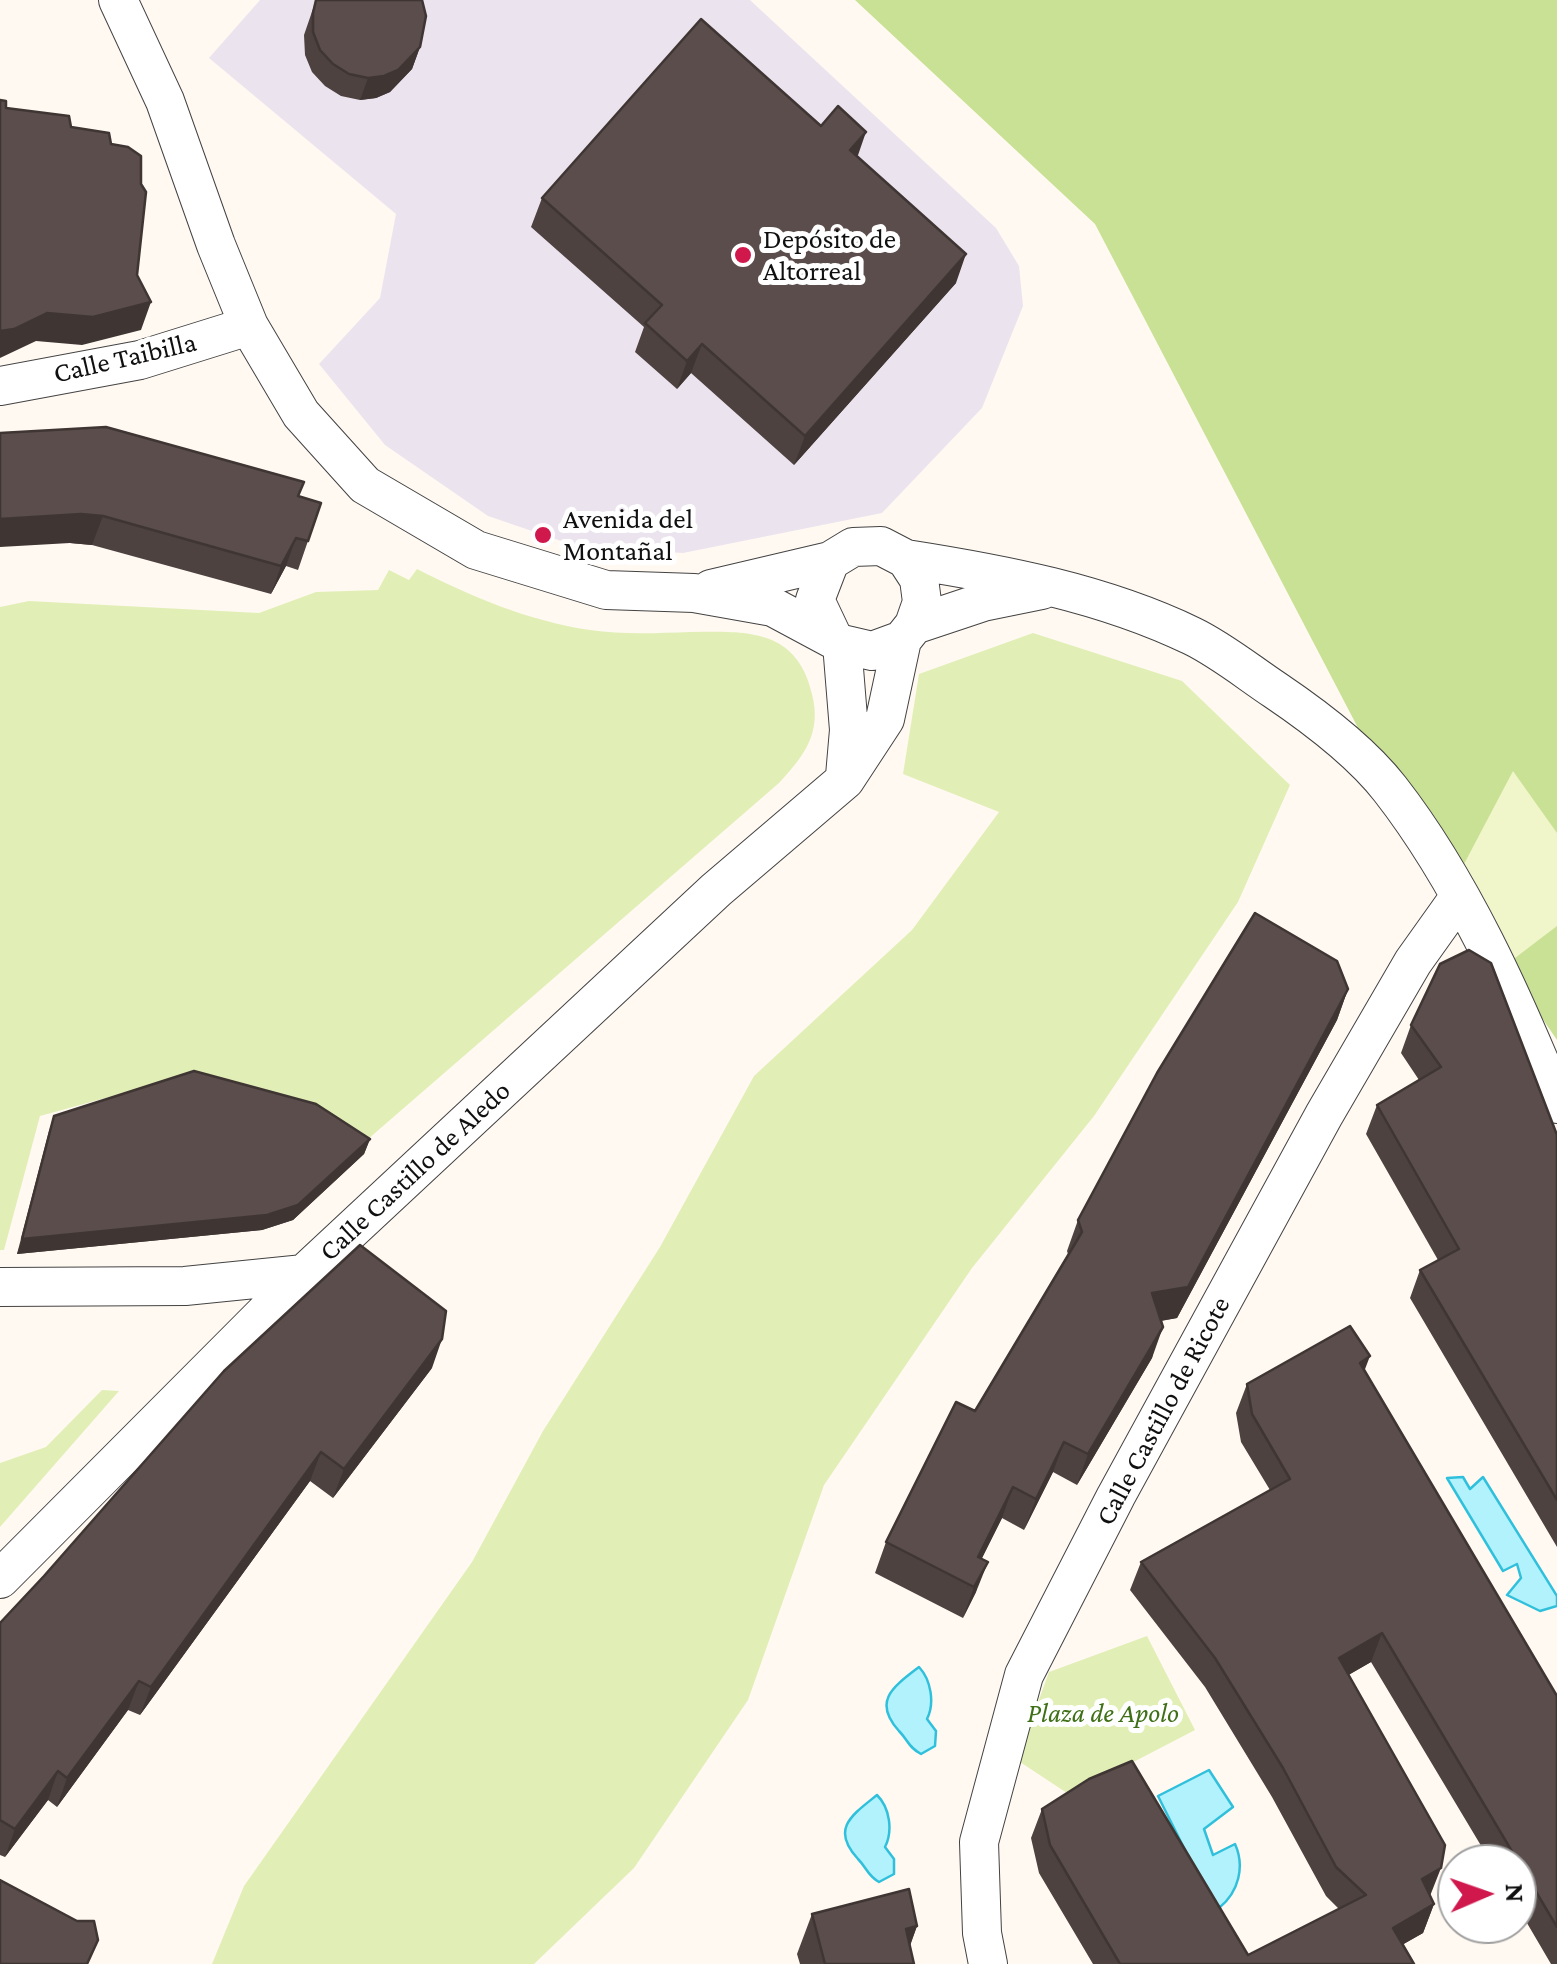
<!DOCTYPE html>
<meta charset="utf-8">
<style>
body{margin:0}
#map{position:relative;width:1557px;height:1964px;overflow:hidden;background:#fff9f2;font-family:"Crimson Pro",serif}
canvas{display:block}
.north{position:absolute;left:1437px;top:1844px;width:100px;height:100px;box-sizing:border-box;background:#fff;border:2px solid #9f9f9f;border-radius:50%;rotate:88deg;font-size:28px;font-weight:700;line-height:40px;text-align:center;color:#101010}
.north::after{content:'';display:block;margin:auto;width:35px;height:45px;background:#d0184d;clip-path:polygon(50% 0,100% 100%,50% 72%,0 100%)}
</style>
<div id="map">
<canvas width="1557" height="1964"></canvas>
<div class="north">N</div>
</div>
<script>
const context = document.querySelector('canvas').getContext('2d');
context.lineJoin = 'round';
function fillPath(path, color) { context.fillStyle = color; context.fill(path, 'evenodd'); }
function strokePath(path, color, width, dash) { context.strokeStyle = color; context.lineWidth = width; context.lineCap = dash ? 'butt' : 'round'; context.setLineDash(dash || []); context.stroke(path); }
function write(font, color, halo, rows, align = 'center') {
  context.font = font + ' "Crimson Pro",serif'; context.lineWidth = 10; context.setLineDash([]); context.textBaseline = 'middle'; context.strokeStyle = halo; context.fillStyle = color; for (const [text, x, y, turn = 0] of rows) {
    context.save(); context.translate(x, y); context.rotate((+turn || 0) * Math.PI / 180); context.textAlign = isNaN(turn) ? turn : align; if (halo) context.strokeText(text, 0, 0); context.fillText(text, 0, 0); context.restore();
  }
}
const industrial = new Path2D(`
 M260 0H750L996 228 1019 266 1023 306 982 408 882 513 683 553 576 546 488 516 385 445 319 364 380 298 396 214 209 58Z`);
const green = new Path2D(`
 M417 569C472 597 529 621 590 630 624 635 657 633 690 632 746 631 797 628 812 694 822 733 804 756 779 783L360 1146 182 1077 40 1116 4 1250H0V607L29 601 259 613 316 592 378 590 389 570 409 580Z
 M1033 633 1182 681 1290 785 1238 902 1094 1116 972 1268 824 1485 748 1700 634 1868 534 1964H212L244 1886 472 1562 543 1431 660 1247 754 1076 912 930 999 812 903 774 919 674Z
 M102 1390 119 1391 0 1527V1463L46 1447Z
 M1147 1636 1195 1730 1070 1795 1017 1760 1049 1672Z`);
const forest = new Path2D(`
 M855 0H1557V1040L1404 816 1095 224Z`);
const pitch = new Path2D(`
 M1513 771 1557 833V926L1498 971 1454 883Z`);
const water = new Path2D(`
 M1463 1477 1470 1489 1483 1477 1557 1596V1606L1540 1611 1507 1595 1521 1578 1517 1564 1503 1571 1447 1478Z
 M919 1667C931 1680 935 1703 927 1719L936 1731 935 1746 921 1754C908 1747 908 1740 899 1731 872 1701 893 1687 919 1667Z
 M1209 1770 1233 1807 1204 1829 1213 1855 1235 1844C1245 1866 1239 1892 1219 1908L1194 1868 1158 1796Z
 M877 1795C890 1808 893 1831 885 1847L894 1859V1874L879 1882C867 1875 867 1868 858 1859 830 1829 852 1815 877 1795Z`);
const minor = new Path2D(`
 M118 0 165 101 216 245 249 326 301 414 365 485 476 550 606 590 694 593 773 607 842 644 872 651 902 640 914 625 922 602 919 579 906 559 881 546 853 547 830 561 815 600 833 638
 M0 386 140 360 249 326
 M906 559C1002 574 1103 593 1192 636 1221 650 1248 672 1275 690 1312 715 1362 753 1390 789 1461 880 1514 998 1557 1104
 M711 589 830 561
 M914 625 983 602 1042 590
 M842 644 849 730 845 776
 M0 1287 185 1286 304 1274
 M0 1579 304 1274 716 890 845 780 885 719 902 640
 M988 1964 982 1933 979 1842 1024 1675 1116 1496 1324 1115 1413 962 1460 896`);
const wall = new Path2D(`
 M316 0 420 47 412 69 390 92 376 98 360 100 341 96 325 86 312 72 305 55 304 35Z
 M821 126 857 157 956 283 794 465 691 373 677 389 635 352 644 327 531 227 542 198Z
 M0 433 298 496 321 503 298 570 286 566 271 594 92 545 70 543Z
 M1348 989 1337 1020 1177 1318 1161 1321 1152 1358 1077 1485 1053 1472 1024 1530 1002 1518 982 1558 976 1592 963 1618 875 1573 886 1542 975 1411 1068 1254 1067 1251 1078 1220Z
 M1411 1025 1557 1135V1547L1410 1298 1420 1270 1438 1260 1366 1134 1377 1105 1419 1080 1401 1053Z
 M54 1116 370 1139 364 1154 293 1220 262 1230 17 1254 49 1131Z
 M432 1368 333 1498 310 1481 140 1715 128 1710 57 1807 48 1800 5 1857 0 1855V1623Z
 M1364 1371 1557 1696V1964H1551L1517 1906V1864H1492L1371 1662 1348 1675 1434 1904 1423 1933 1402 1945 1414 1964H1093L1039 1873 1031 1838 1042 1809 1248 1955 1339 1909 1326 1896 1272 1797 1205 1687 1130 1590 1141 1562 1270 1490 1241 1442 1236 1413 1247 1384Z
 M812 1914 917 1926 910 1946 914 1964H800L797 1954Z`);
const shadedWall = new Path2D(`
 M420 47 412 69 390 92 376 98 360 100 368 78Z
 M866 132 856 161 850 150Z
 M966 254 956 283 794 465 805 436Z
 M151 302 141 330 82 345 36 341 0 358V331L47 313Z
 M702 344 691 373 677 389 687 361Z
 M81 514 103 516 92 545 70 543 0 547V519Z
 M296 538 286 566 271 594 281 566Z
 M1348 989 1337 1020 1177 1318 1141 1324 1152 1293Z
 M370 1139 364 1154 293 1220 262 1230 17 1254 22 1239Z
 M1163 1327 1152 1358 1077 1485 1088 1454Z
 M442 1339 432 1368 333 1498 344 1469Z
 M1370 1356 1359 1385 1360 1363Z
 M1064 1442 1053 1472 1024 1530 1036 1499Z
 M321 1452 310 1481 140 1715 151 1687Z
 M1013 1487 1002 1518 967 1588 978 1557Z
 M988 1562 976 1592 963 1618 974 1587Z
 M1382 1633 1371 1662 1328 1687 1339 1658Z
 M139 1681 128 1710 57 1807 67 1778Z
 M58 1771 48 1800 5 1857 15 1829Z
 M1441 1868 1430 1896 1422 1879Z
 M1434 1904 1423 1933 1382 1956 1393 1928Z
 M917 1926 903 1964 906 1929Z`);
const building = new Path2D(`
 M316 0H422L426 16 420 47 398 70 384 76 368 78 349 74 333 64 320 50 313 32V13Z
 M701 19 821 126 838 106 866 132 850 150 966 254 805 436 702 344 687 361 645 323 662 305 542 198Z
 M0 100 6 101V108L69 116 71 127 109 133 111 144 128 147 141 156V184L146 192 137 275 151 302 93 317 47 313 14 329 0 331Z
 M106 427 304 482 298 496 321 503 308 541 296 538 281 566 103 516 81 514 0 519V433Z
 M1255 913 1337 961 1348 989 1188 1287 1152 1293 1163 1327 1088 1454 1064 1442 1036 1499 1013 1487 978 1557 988 1562 974 1587 886 1542 956 1402 975 1411 1082 1232 1078 1220 1157 1073Z
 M1469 950 1491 963 1557 1135V1500L1420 1270 1459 1249 1377 1105 1441 1067 1411 1025 1440 964Z
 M194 1071 316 1104 370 1139 298 1205 267 1215 22 1239 54 1116Z
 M360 1245 446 1311 442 1339 344 1469 321 1452 151 1687 139 1681 67 1778 58 1771 15 1829 0 1820V1623L44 1576 224 1371Z
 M1350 1326 1370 1356 1360 1363 1557 1696V1927L1382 1633 1339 1658 1445 1845 1441 1868 1422 1879 1434 1904 1393 1928 1414 1964H1120L1050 1845 1042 1809 1089 1779 1132 1761 1248 1955 1366 1895 1336 1867 1283 1768 1215 1658 1141 1562 1290 1479 1252 1414 1247 1384Z
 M0 1880 77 1921H94L98 1940 87 1964H0Z
 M909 1889 917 1926 906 1929 914 1964H825L812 1914Z`);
const markers = [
 [743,255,10,"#d0184d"],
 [543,535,10,"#d0184d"]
];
const poiNames = [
 ["Depósito de",763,239],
 ["Altorreal",763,271],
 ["Avenida del",563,519],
 ["Montañal",563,551]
];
const streetNames = [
 ["Calle Taibilla",125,358,-13],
 ["Calle Castillo de Aledo",415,1171,-43],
 ["Calle Castillo de Ricote",1163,1411,-62]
];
const parkNames = [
 ["Plaza de Apolo",1103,1713]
];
fillPath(industrial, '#ebe4ef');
fillPath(green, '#e1efb7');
fillPath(forest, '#c9e194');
fillPath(pitch, '#f0f5ca');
fillPath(water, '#b1f2fc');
strokePath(water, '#30c0dc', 2.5);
strokePath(minor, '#434343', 40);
strokePath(minor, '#fff', 38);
fillPath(wall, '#4d4240');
fillPath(shadedWall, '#3f3634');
fillPath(building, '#5a4d4b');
strokePath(building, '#3f3634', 2.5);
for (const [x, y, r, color] of markers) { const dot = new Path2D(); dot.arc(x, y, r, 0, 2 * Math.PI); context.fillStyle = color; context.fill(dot); strokePath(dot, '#fff', 4); }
write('28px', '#101010', '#fff', poiNames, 'left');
write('28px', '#101010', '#fff', streetNames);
write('italic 28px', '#3f7018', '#fff', parkNames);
</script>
